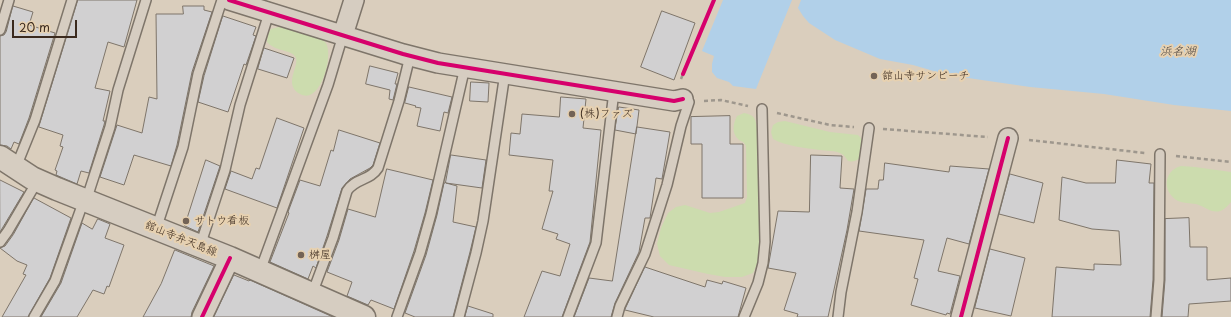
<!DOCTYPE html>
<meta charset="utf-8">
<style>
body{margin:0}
#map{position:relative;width:1231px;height:317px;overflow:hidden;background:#dacebd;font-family:"Playpen Sans",sans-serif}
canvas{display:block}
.scale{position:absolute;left:12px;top:20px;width:65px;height:18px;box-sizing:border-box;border:2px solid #3b2a1e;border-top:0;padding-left:5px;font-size:12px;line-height:14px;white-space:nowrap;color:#3b2a1e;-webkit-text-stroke:3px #e7d1b0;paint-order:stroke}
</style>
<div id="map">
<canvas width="1231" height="317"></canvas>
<div class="scale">20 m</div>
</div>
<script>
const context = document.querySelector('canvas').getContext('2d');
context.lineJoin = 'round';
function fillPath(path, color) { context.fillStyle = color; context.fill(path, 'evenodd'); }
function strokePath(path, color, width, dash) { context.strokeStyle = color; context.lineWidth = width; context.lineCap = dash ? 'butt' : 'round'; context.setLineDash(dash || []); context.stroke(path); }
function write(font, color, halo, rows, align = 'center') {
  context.font = font + ' "Playpen Sans","Klee One",sans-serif'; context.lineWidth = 4; context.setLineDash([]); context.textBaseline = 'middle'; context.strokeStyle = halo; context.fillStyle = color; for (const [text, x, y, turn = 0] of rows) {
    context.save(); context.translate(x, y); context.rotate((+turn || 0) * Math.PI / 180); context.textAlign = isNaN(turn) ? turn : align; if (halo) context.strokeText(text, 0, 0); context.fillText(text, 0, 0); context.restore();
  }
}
const green = new Path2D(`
 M279 27C288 28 319 36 325 42 335 52 321 106 300 94 283 85 299 67 296 58 293 50 278 51 272 46 270 45 269 44 267 42L268 34 271 29Z
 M744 113C754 115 755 117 757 127L760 243 758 262 753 273 742 277H725L708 274 669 265 660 256 657 244 661 228 668 213 676 207 685 205 710 213 719 212 745 203 747 197 746 146C744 142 743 142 739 140 731 133 733 124 737 116Z
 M785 121 830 132 858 135C859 136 862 139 862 140 867 151 860 164 848 161 846 158 845 156 842 154 835 150 827 151 820 150 805 148 786 146 773 139L771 132 773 125 778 122Z
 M1181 166 1195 167 1231 172V202C1229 204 1227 207 1224 209 1214 216 1206 207 1196 204 1190 203 1183 203 1178 201 1162 192 1163 171 1181 166Z`);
const water = new Path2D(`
 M723 0H792L756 89 733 86 729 82 717 78 712 72V64L714 56 702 51Z
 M801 0H1231V111L1174 105 1104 94 1030 87 975 79 944 74 913 65 880 59 835 40 809 23 803 16 798 8Z`);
const building = new Path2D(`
 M78 0H137L124 47 108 42 95 88 110 91 103 121H105L104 125 89 173 81 171 77 184 56 175 57 171 55 170 63 147 60 146 63 135 39 127Z
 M13 6 33 12 29 25 55 33 29 118 19 144 14 142 11 149 7 146 0 145V36L4 35 6 32Z
 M183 6H204V10L212 12 192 72 177 145 171 166 134 155 124 185 100 177 117 125 142 133 149 97 157 99 156 14H183Z
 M662 11 695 23 674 80 641 67Z
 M223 16 256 27 253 35 256 36 246 65 244 64 228 112 198 102 204 76Z
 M264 48 294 58 287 78 258 69Z
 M370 66 398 73 395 84H397L393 100 389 99 390 90 366 84Z
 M471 82 489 83 488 102 470 101Z
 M409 87 452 97 448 113 444 112 440 131 417 126 421 108 415 107 416 106 405 103Z
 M561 97 586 99 583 128 601 130 590 242 562 317H524L542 271 560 276 570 244 556 239 558 234 542 229 553 191H549L553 160 509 155 511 133 520 134 522 114 559 117Z
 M619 107 639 110 636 134 615 130Z
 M730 116V144H743V198H702V144H691V117Z
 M277 118 304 128 277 208 225 189 231 171 252 179 256 168 259 169Z
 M637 127 670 132 662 179 656 178 650 218H645L639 252 615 303 611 317H574L589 278 612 281Z
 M339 130 380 143 373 165 370 168 350 179 342 188 327 236 316 268 313 266 308 279 270 262 289 213 288 212 300 180 320 186 331 150 333 151Z
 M451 155 486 160 482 188 446 183 457 186 453 222 476 227 470 252 453 317H415L405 313 426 255 437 215 444 183H445Z
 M811 155 842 156 840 188 854 189 847 230 828 317H797L798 314 784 310 796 273 768 268 778 211 809 212Z
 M206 160 220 166 198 232 185 226Z
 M1117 160 1151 164 1149 183H1154L1153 280 1150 317H1052L1056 267 1094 270V264L1121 265 1119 231 1092 229 1059 220 1062 177 1086 183H1115Z
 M885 163 949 172 950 166 989 169 969 244 947 238 938 271 960 276 950 314 947 313 946 315 911 305 918 279 914 278 924 240 859 231 866 189H878L879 180H883Z
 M387 169 433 180 425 213 414 251 394 309 371 300 368 305 347 296 352 282 327 272 339 240 348 209 375 217Z
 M1010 174 1043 183 1034 223 999 214Z
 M0 180 24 192 0 232Z
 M34 198 71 218 50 278 28 317H2L26 275 23 274 27 265 17 261 0 248 5 246 13 235Z
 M1189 218 1190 247H1207V280L1231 278V301L1189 304 1188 317H1162L1165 280V219Z
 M98 219 110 224 105 238 124 245 109 287 107 286 104 294 93 290 77 317H41L61 283 82 223 92 229Z
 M990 249 1025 258 1011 316 975 308Z
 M175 250 214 266 192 312 191 317H143L161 284Z
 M645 267 705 287 707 280 722 284 723 281 746 288 738 317H654L625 310Z
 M234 275 249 281 250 280 333 317H214Z
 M468 306 493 314V317H465Z`);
const path = new Path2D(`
 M681 79 714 0
 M704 101 721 100 748 106
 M777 113 830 125 854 127
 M883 129 988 137
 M1029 140 1145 153
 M1176 156 1231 162`);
const service = new Path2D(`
 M0 30 9 0
 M16 167 35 120 72 0
 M86 201 110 127 118 90 146 0
 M156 229 183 147 198 74 222 0
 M0 242 8 231 38 180
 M200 246 225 170 240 105 269 13
 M260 271 328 85 343 35
 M312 294 333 238 347 191C355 178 370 181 378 168L399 101 410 56
 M34 317 55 281 84 200
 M397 317 420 253 431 214 465 67
 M459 317 476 253 483 221 505 73
 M568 317 596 243 614 91
 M617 317 620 306 645 254 667 185 681 126 689 102
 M744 317 758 283 763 263 765 242 762 109
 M838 317 841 292 857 212 869 128
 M1156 317 1159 280 1160 154`);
const minor = new Path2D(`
 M229 0 403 54 438 63 674 101 683 99
 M343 35 354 0
 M202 317 230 258
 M961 317 1008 138`);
const secondary = new Path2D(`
 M0 157 32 178 57 189 230 258 364 317`);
const cycleway = new Path2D(`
 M229 0 403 54 438 63 674 101 683 99
 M683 74 714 0
 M202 317 230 258
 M961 317 1008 138`);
const markers = [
 [874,76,4,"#736356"],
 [572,114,4,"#736356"],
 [186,221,4,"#736356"],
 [301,255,4,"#736356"]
];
const poiNames = [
 ["舘山寺サンビーチ",882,76],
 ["(株)ファズ",580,114],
 ["サトウ看板",194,221],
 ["桝屋",309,255]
];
const streetNames = [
 ["舘山寺弁天島線",181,239,22]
];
const waterNames = [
 ["浜名湖",1178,52]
];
fillPath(green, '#ccdcae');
fillPath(water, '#b1d0e9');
fillPath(building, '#d1d0d1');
strokePath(building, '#7e756a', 1);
strokePath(service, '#7e756a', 12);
strokePath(minor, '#7e756a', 22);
strokePath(secondary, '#7e756a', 25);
strokePath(path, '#9e978d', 2.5, [4, 3]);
strokePath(service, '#d6cdc1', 9);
strokePath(minor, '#d6cdc1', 19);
strokePath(secondary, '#d6cdc1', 22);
strokePath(cycleway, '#d6006c', 4);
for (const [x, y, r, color] of markers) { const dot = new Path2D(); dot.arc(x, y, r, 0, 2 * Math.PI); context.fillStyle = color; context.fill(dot); strokePath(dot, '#e7d1b0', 1.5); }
write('11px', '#3b2a1e', '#e7d1b0', poiNames, 'left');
write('11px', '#3b2a1e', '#e7d1b0', streetNames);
write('italic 12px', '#4a433f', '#e7d1b0', waterNames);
</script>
